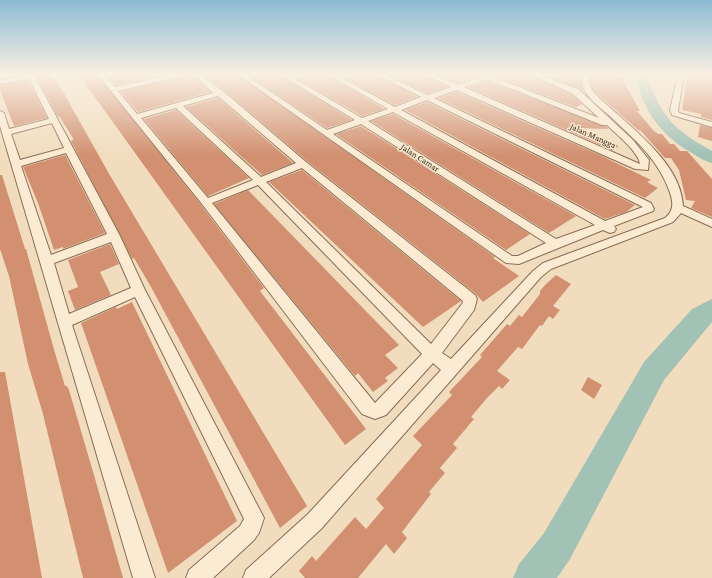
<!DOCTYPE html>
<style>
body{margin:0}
canvas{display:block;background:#f1ddbe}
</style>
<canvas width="712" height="578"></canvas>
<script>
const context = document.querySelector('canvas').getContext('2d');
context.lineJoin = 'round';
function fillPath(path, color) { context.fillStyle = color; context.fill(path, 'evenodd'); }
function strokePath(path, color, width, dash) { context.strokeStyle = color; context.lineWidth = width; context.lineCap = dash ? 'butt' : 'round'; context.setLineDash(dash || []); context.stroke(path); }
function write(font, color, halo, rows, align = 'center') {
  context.font = font + ' "Crimson Pro",serif'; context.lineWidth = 3; context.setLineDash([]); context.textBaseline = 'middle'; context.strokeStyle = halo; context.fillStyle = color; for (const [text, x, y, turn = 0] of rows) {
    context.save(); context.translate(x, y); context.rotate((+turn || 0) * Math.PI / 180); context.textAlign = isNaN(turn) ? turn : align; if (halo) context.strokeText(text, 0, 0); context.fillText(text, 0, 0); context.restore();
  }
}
const river = new Path2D(`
 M635 75H647C662 118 672 128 712 151V163C704 161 697 156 690 152 660 134 643 110 635 75Z
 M712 299V322L664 380 570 559 557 578H513L519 564 544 533 644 362 692 309Z`);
const building = new Path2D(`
 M36 75H51L62 90 108 172 307 506 280 528 151 287 134 258 132 259 71 141 73 140V138L59 116 58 117Z
 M79 75H97L201 205 264 288 260 291 366 429 345 445Z
 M106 75H168L116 85Z
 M184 75H193L210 92 138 112 121 92 182 77Z
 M203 75H238L495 257 493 258 519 276 483 302 476 294 307 161 224 90Z
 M248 75H280L352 120 327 128Z
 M290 75H328L384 109 362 116Z
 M338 75H377L417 97 395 105Z
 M388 75H426L447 87 428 93Z
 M438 75H485L458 83Z
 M497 75H530L571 94 582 104 576 107 496 77Z
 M542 75H572L581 78 582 87 584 93 579 88Z
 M590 75H620L640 111H637L653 130 658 134H662L670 144H674L680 151H687L712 179V217L691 208 695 201 686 200 679 170 671 158H665L641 131 638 130 595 92 591 86Z
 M688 75H712V120L701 117V114L682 110Z
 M28 80 47 118 14 126 0 90V85Z
 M487 81 607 127 608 129 578 128 619 146 612 150 468 87Z
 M457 92 602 156 651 180 647 182 658 188 645 198 438 98Z
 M218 98 293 163 262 175 186 107Z
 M427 102 635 205 626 212 605 219 405 110Z
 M176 110 249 178 208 196 144 119Z
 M393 114 576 216 549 233 371 121Z
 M700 125 712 128V141L698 137Z
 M361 126 530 234 506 250 336 134Z
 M65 155 105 233 63 249V247L54 250 38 203 23 167Z
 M302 170 461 301 423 327 269 182Z
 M0 175H2L25 249H26L55 353 65 386H67L69 390 96 482 123 578H83L43 414 28 364 9 276 0 249Z
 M248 190 399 345 385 355 398 368 385 378 388 381 373 392 358 373 355 376 214 204Z
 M110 244 119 264 100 272 111 295 75 310 68 291 78 287 68 260Z
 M556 275 571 284 553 306 560 310 553 319 549 316 542 326 540 325 522 349 518 347 497 371 510 380 502 389 499 386 487 398 471 417 474 419 453 444 457 448 440 468 445 473 429 492 431 494 402 532 407 538 394 554 386 544 358 578H305L299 571 312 556 316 561 355 517 366 529 384 508 376 499 422 445 413 436 452 395 449 392 482 357 480 355 507 324 510 326 519 315 522 317 540 294V291L545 285Z
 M132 302 237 521 168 573 81 323 116 307 117 309Z
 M0 372H5L42 578H0Z
 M588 377 602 385 594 399 581 390Z`);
const service = new Path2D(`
 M573 75H579L588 77 586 78Z`);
const minor = new Path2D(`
 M28 75H34L120 236 145 290 264 518 259 533 254 540 213 578H186L189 570 240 526 244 519 135 297 72 325 155 578H133L0 126V111L4 113 9 129 49 119 29 78 0 84V80ZM52 123 64 148 20 160 11 134ZM66 153 107 234 51 255 21 166ZM111 242 131 288 69 314 54 263Z
 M98 75H104L115 87 173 75H183L182 76 118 91 137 114 213 93 194 75H201L223 91 306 162 475 295 477 299 474 310 442 353 451 359 533 271 543 263 665 218C675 210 673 201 669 190 657 158 634 139 610 116 601 108 587 98 583 87 582 83 583 78 583 75H589L590 86 594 93C624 123 681 160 683 206L712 219V227L681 213 673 222 551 269 541 277 322 528 269 578H243L246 570 308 514 441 370 433 363 386 415 375 419 362 414 202 204ZM218 96 296 163 261 177 183 106ZM176 108 253 180 208 198 141 118ZM302 168 463 301 462 304 431 344 266 182ZM258 185 422 354 375 403 212 203Z
 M239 75H246L327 130 355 120 281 75H288L362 118 388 109 329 75H336L395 107 421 97 378 75H385L428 95 451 87 427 75H435L458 85 488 75H496L493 77 599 118 572 93 531 75H539L578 89 633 140 649 160 648 170 635 169 457 90 434 98 651 203 654 209 653 211 614 226 616 229 614 232 610 233 603 230 519 264 506 263ZM487 79 602 125H607C616 134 638 151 640 164L464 87ZM427 100 643 207 605 221 401 110ZM393 112 595 225 556 239 368 121ZM361 124 546 243 518 256H512L333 134Z
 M678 75H684L678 110 679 113 712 122V127L672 115 670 110Z`);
const farStreetnames = [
 ["Jalan Mangga",593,136,24],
 ["Jalan Camar",420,158,33]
];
fillPath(river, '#a2c2b5');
fillPath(building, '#d29071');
strokePath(service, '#8a6c56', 2);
strokePath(minor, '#8a6c56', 2);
fillPath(service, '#fbebd2');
fillPath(minor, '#fbebd2');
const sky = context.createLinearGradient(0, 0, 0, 155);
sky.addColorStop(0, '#8cbad4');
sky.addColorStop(0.48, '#f9f0e2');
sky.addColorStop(1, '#f9f0e200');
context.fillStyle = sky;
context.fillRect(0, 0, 712, 155);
write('9px', '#39271b', '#f8e8ce', farStreetnames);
</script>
